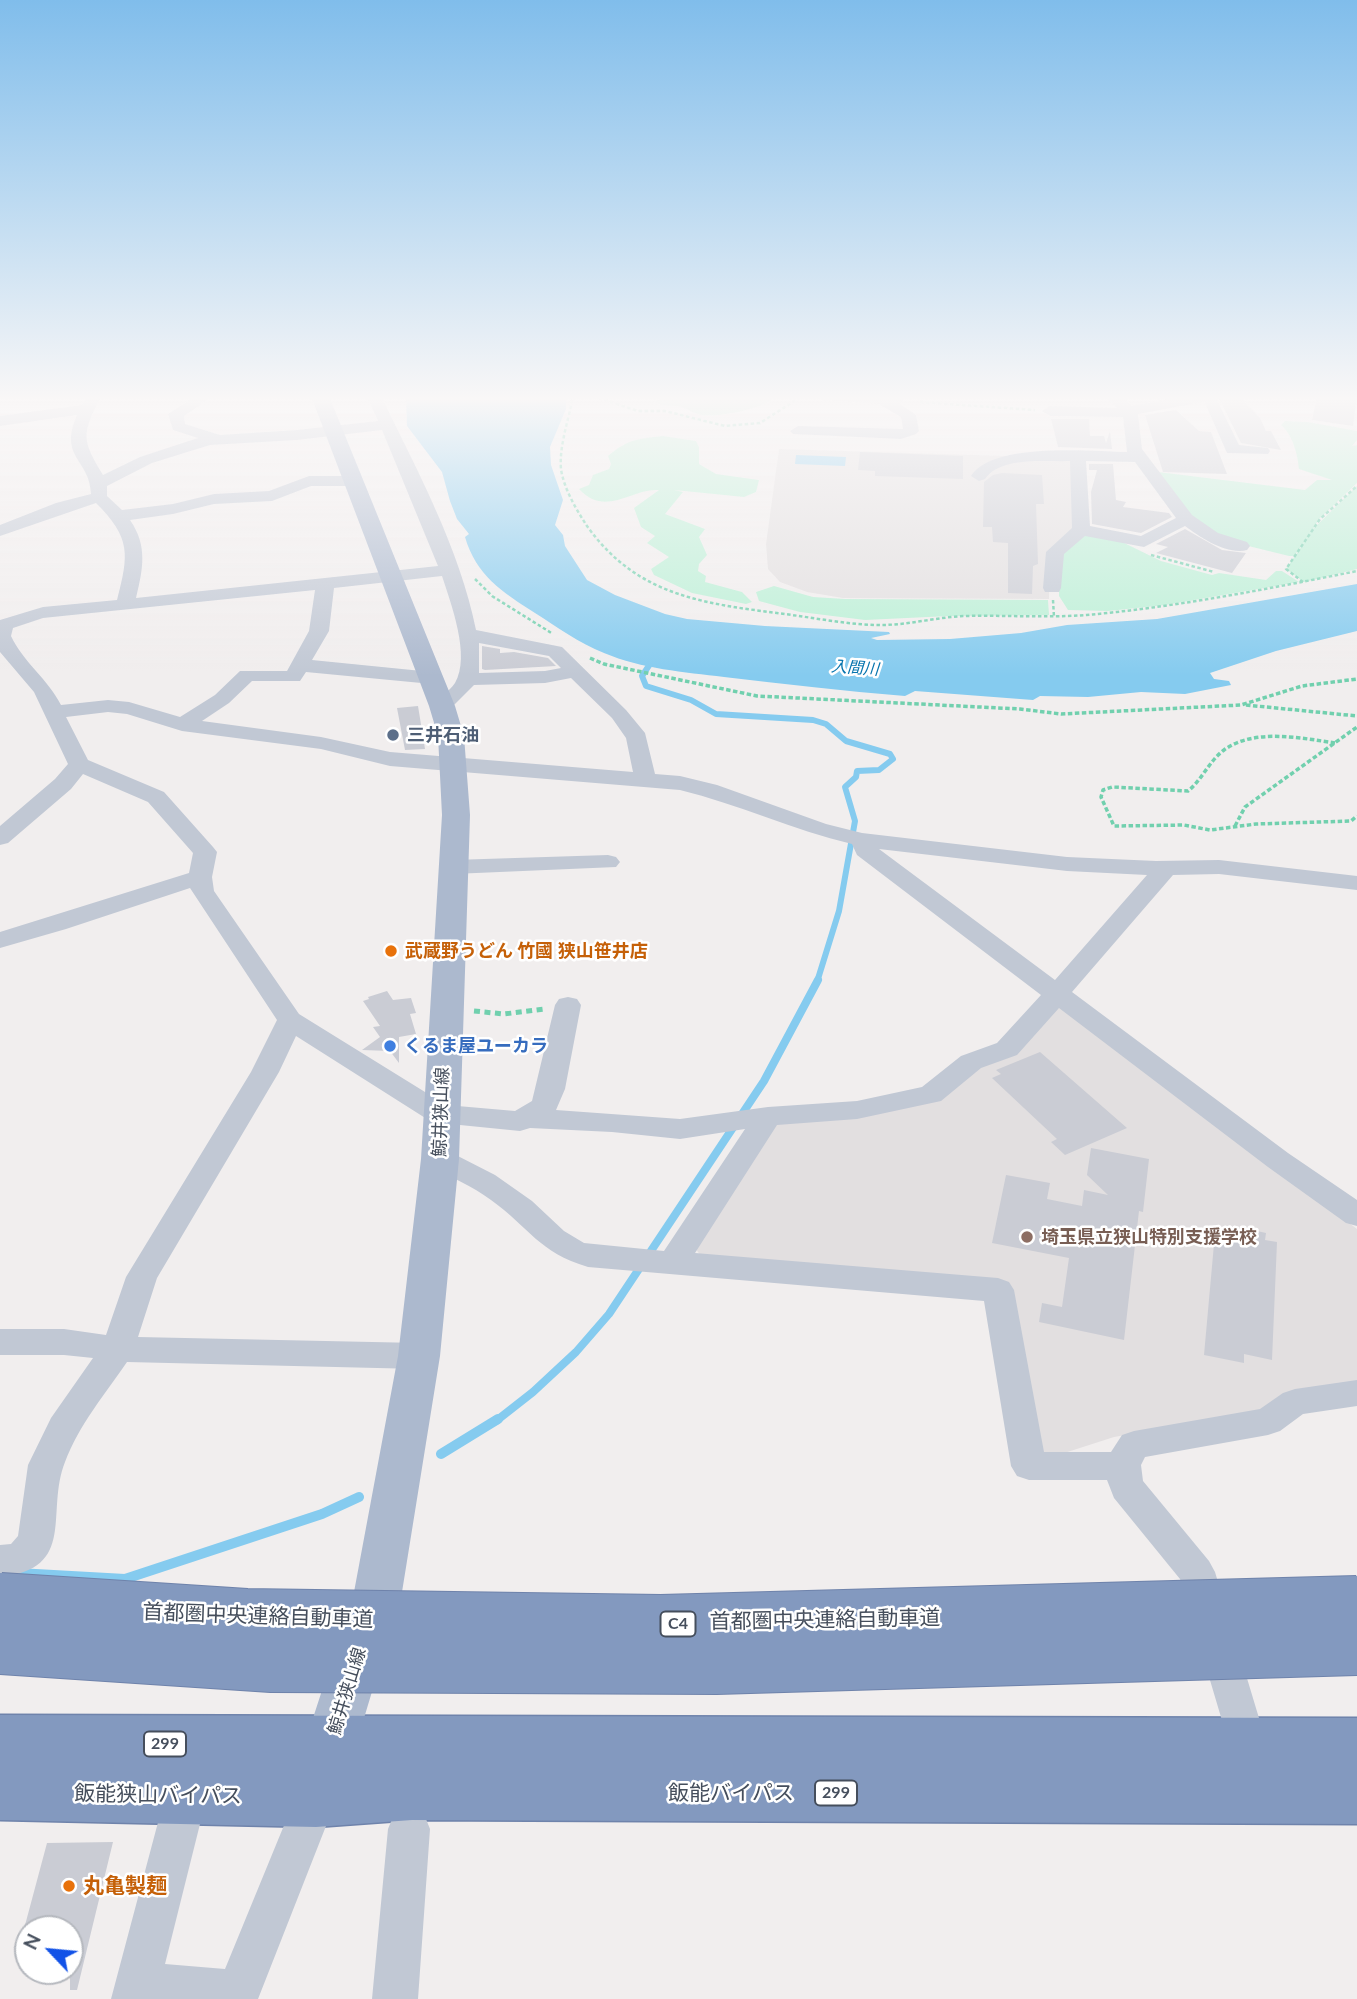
<!DOCTYPE html>
<meta charset="utf-8">
<style>
body{margin:0}
#map{position:relative;width:1357px;height:1999px;overflow:hidden;background:#f1eeee;font-family:Lato,sans-serif}
canvas{display:block}
.north{position:absolute;left:14px;top:1915px;width:70px;height:70px;box-sizing:border-box;background:#fff;border:2px solid #b5b8be;border-radius:50%;rotate:296deg;font-size:19px;font-weight:700;line-height:28px;text-align:center;color:#454e5c}
.north::after{content:'';display:block;margin:auto;width:24px;height:32px;background:#1252e7;clip-path:polygon(50% 0,100% 100%,50% 72%,0 100%)}
</style>
<div id="map">
<canvas width="1357" height="1999"></canvas>
<div class="north">N</div>
</div>
<script>
const context = document.querySelector('canvas').getContext('2d');
context.lineJoin = 'round';
function fillPath(path, color) { context.fillStyle = color; context.fill(path, 'evenodd'); }
function strokePath(path, color, width, dash) { context.strokeStyle = color; context.lineWidth = width; context.lineCap = dash ? 'butt' : 'round'; context.setLineDash(dash || []); context.stroke(path); }
function write(font, color, halo, rows, align = 'center') {
  context.font = font + ' Lato,"Noto Sans JP",sans-serif'; context.lineWidth = 5; context.setLineDash([]); context.textBaseline = 'middle'; context.strokeStyle = halo; context.fillStyle = color; for (const [text, x, y, turn = 0] of rows) {
    context.save(); context.translate(x, y); context.rotate((+turn || 0) * Math.PI / 180); context.textAlign = isNaN(turn) ? turn : align; if (halo) context.strokeText(text, 0, 0); context.fillText(text, 0, 0); context.restore();
  }
}
const education = new Path2D(`
 M779 449 1074 458 1075 530 1050 552 1049 599 843 598 807 592 780 582 768 569 766 544Z
 M1062 1003 1357 1229V1383L1255 1412 1114 1437 1055 1456 1034 1449 1007 1283 701 1256 692 1244 777 1120 891 1110Z`);
const green = new Path2D(`
 M670 396H770L771 401C755 409 719 418 701 415 692 413 684 406 675 406 666 405 663 406 654 402Z
 M1285 421 1308 422 1357 431V440L1352 446 1357 445V483L1319 519 1313 529 1357 486V569L1304 582 1286 569 1306 540 1294 556H1289L1224 540 1193 520 1158 472 1305 490 1317 480H1332L1299 469C1298 456 1293 435 1281 425Z
 M663 436 696 441 699 447V464L716 474 759 480 756 492 744 497 674 490 683 492 665 514 705 529 699 537 707 555 699 564 698 571 706 576 705 582 742 592 752 602 746 604 692 593 654 575 651 569 669 557 647 543 655 536 641 527 634 508 659 490C631 488 606 518 579 489L589 485 593 475 609 469 611 464 608 456C628 439 637 439 663 436Z
 M1083 532 1110 536 1161 561 1212 575 1219 573 1266 580 1276 571H1282L1299 582 1165 605 1108 611 1068 610 1059 596V553Z
 M774 586 813 597 845 599 1048 600 1049 615 949 616 865 620 800 612 759 601 756 592Z`);
const water = new Path2D(`
 M406 396H566V409L550 447 551 465 563 500 555 525 563 535 565 546 587 580 615 595 665 614 687 619 765 626 889 632 890 634 871 638 877 640 950 639 1021 633 1067 625 1157 619 1357 584V631L1276 651 1210 673 1214 679 1229 681 1231 685 1185 694 1141 692 1088 697 1040 696 1033 700 915 691 905 696C844 691 784 684 724 677 684 672 642 669 604 653 579 643 557 627 535 613 502 592 476 575 465 537L469 534 457 519 450 501 442 472 407 426Z
 M796 455 846 457 845 466 795 464Z`);
const streamFar2 = new Path2D(`
 M652 661 642 676 646 686 691 700 716 714 813 720 826 724 846 741 890 754 893 759 879 770 857 771 856 777 845 787 855 821 839 911 817 982`);
const streamFar1 = new Path2D(`
 M496 1421 533 1392 576 1352 609 1314 764 1081 818 980`);
const stream = new Path2D(`
 M441 1454 498 1419
 M0 1572 125 1579 322 1514 359 1497`);
const building = new Path2D(`
 M1218 396H1239L1260 418 1266 431H1271L1281 450 1241 443Z
 M1317 396H1357L1353 426 1312 420Z
 M1176 410 1199 431 1211 432 1227 474 1163 472 1145 415Z
 M1051 419H1089L1090 436H1104L1106 443 1110 431 1112 449 1058 447Z
 M860 452 963 456V479L875 476V471L858 470Z
 M1089 464H1113L1116 500 1126 502 1123 507 1169 513 1172 517 1141 533 1092 524 1091 492 1097 470H1089Z
 M1002 473 1042 475 1044 504H1036L1038 564 1033 566 1032 594 1008 593V543L993 542 992 527H983L984 482 993 475Z
 M1185 529 1222 550 1246 553 1232 573 1156 553 1168 547 1156 544Z
 M482 646 500 649V653L514 652 548 658 556 666 485 670 482 669Z
 M418 706 425 749 405 750 397 708Z
 M387 991 393 1000 411 998 416 1013 410 1014 416 1034 399 1037V1063L390 1051 362 1050 380 1037 373 1027 380 1026 363 1001 369 999 368 997Z
 M1040 1052 1127 1128 1065 1155 1051 1142 1057 1139 992 1078 1001 1074 996 1070Z
 M1091 1148 1149 1159 1143 1212 1139 1211 1124 1340 1039 1322 1042 1303 1062 1307 1069 1258 992 1243 1006 1175 1050 1183 1047 1199 1082 1206 1084 1190 1108 1195 1087 1175Z
 M1239 1227 1266 1233 1265 1240 1277 1242 1272 1360 1244 1354V1363L1204 1355 1215 1233 1238 1238Z
 M113 1842 77 1990H70V1929H24L47 1843Z`);
const pathFar2 = new Path2D(`
 M577 396 572 401C568 422 559 447 561 469 564 489 576 509 587 526 639 599 709 604 792 615 821 619 851 625 881 625 909 625 937 617 965 616 1005 615 1046 618 1086 615 1177 607 1267 589 1357 571
 M593 396 638 411H665L725 426 760 423 802 396
 M920 402 1035 410
 M1151 555 1214 572
 M475 579 492 596 553 634
 M1303 582 1286 569 1320 519 1357 486
 M1053 600 1054 617`);
const pathFar1 = new Path2D(`
 M590 658 604 664 757 696 1020 709 1061 714 1241 705 1302 686 1357 679
 M1246 705 1357 716
 M1335 743C1301 738 1254 728 1224 750 1209 761 1202 780 1188 791L1112 787 1103 790 1101 797 1114 826 1184 825 1210 830 1256 824 1351 821 1357 816
 M1235 826 1245 807 1357 727`);
const path = new Path2D(`
 M474 1011 504 1014 545 1009`);
const minor = new Path2D(`
 M87 396H101C82 434 81 439 103 475L140 457 198 438 173 430 168 414 196 396H213L184 416 185 424 220 435 297 430 378 421 367 396H381C417 470 460 549 476 630L562 647 626 710 645 733 655 774 680 776 717 785 826 824 862 833 1067 857 1156 861 1219 860 1357 876V890L1219 874 1173 875 1072 992 1288 1153 1357 1200V1226L1346 1223 1268 1167 1059 1008 1017 1055 981 1068 941 1101 857 1119 777 1125 695 1253 998 1278 1009 1282 1014 1290 1044 1452H1111L1122 1435 1134 1431 1260 1409 1283 1393 1295 1389 1357 1380V1406L1303 1414 1280 1431 1268 1435 1145 1457 1141 1465 1143 1481 1209 1561 1215 1572 1268 1748 1262 1761 1248 1767 1234 1761 1180 1579 1114 1498 1107 1480H1029L1017 1476 1011 1466 984 1301 588 1267C538 1252 530 1228 491 1200 472 1186 451 1177 430 1166L425 1159 430 1152 440 1149 450 1152 495 1175 532 1201 564 1231 584 1243 664 1251 745 1129 680 1139 612 1132 530 1128 520 1131 440 1123 430 1121 296 1036 279 1072 157 1278 138 1337 419 1343 431 1347 435 1356 431 1365 419 1369 127 1362C105 1394 79 1425 65 1462 45 1512 78 1569 0 1577V1545L11 1544 18 1536 28 1465 51 1418 93 1358 64 1355H0V1329H64L106 1335 126 1277 251 1072 277 1020 190 888 66 929 0 948V932L189 873 193 853 148 802 83 774 71 789 8 843 0 845V826L55 779 68 764 34 692 0 652V620L43 607 117 600C129 554 131 538 96 503L0 536V525L56 503 91 494C90 459 58 458 77 415L0 426V416L82 405ZM382 430 438 566 136 598C143 569 148 546 130 520L173 514 214 504 272 501 311 486H355L363 481 355 476H309L269 491 214 494 173 504 122 510 107 496V486L152 463 210 445 297 440ZM442 576C451 604 471 656 455 683 449 692 438 697 432 706L435 710H449L474 685 545 683 571 678 612 718 626 738 633 772 390 752 321 737 202 721 229 703 252 681H300L306 672 432 684 439 682 442 678 439 674 432 672 312 660 329 631 334 588ZM315 590 309 631 287 671H240L215 695 180 717 129 702 108 700 61 705C48 679 23 662 11 636L13 628 43 618ZM479 643 549 656 561 668 545 671 479 673ZM108 712 127 714 182 731 321 749 390 766 680 790C738 804 793 830 852 844L857 855 1041 995 997 1043 961 1056 922 1087 857 1101 768 1107 680 1119 556 1110 565 1089 581 1005 577 999 568 997 559 999 555 1005 532 1101 515 1111 446 1105 299 1014 214 891 212 877 217 852 213 847 164 792 88 760 66 717ZM879 849 1067 871 1147 875 1055 980Z
 M816 396 902 397 904 400 900 404 916 415 919 431 916 434 901 439 793 434 790 431 798 426 903 429 901 417 879 404 823 400Z
 M1105 396H1121L1132 406 1186 396H1215L1239 445 1268 448 1270 451 1268 454 1227 453 1205 403 1202 402 1138 414 1142 449 1192 515 1218 533 1247 542 1250 546 1247 550C1227 555 1201 538 1185 526L1144 547 1085 536 1064 554 1061 588 1059 592H1045L1043 588 1046 552 1072 528 1070 461C1044 462 1001 456 985 479L979 481 971 476C992 442 1089 451 1127 452L1123 417 1050 416 1042 411 1050 406 1117 408ZM1086 461 1135 462 1176 518 1141 536 1090 526Z
 M608 855 616 857 620 862 616 867 453 874 445 872 441 867 445 862 453 860Z
 M186 1776 201 1782 207 1796 165 1964 225 1969 301 1784 316 1778 331 1784 337 1798 258 1999H111L165 1796 171 1782Z
 M409 1808 424 1814 430 1829 418 1999H372L388 1829 394 1814Z`);
const major = new Path2D(`
 M311 396H329L455 706 464 736 470 815 459 1159 440 1356 402 1592 352 1758 344 1775 326 1782 308 1775 300 1758 354 1592 398 1356 421 1159 442 815 438 736 429 706Z`);
const highway = new Path2D(`
 M0 1715 1357 1718V1824L412 1820 316 1827 0 1820Z`);
const highwayBridge = new Path2D(`
 M0 1602 246 1618 661 1624 1357 1605
 M0 1645 272 1663 716 1665 1357 1646`);
const markers = [
 [393,735,7,"#5c6f8a"],
 [391,951,7,"#e8710a"],
 [390,1046,7,"#3f7fe0"],
 [1027,1237,7,"#8d6e63"],
 [69,1886,7,"#e8710a"]
];
const farWaternames = [
 ["入間川",855,668,4]
];
const shields = [
 [678,1624,35],
 [165,1744,42],
 [836,1793,42]
];
const shieldNames = [
 ["C4",678,1624],
 ["299",165,1744],
 ["299",836,1793]
];
const serviceNames = [
 ["三井石油",407,735]
];
const foodNames = [
 ["武蔵野うどん 竹國 狭山笹井店",405,951]
];
const shopNames = [
 ["くるま屋ユーカラ",404,1046]
];
const streetNames = [
 ["鯨井狭山線",441,1112,-88],
 ["鯨井狭山線",347,1691,-73]
];
const educationNames = [
 ["埼玉県立狭山特別支援学校",1041,1237]
];
const nearStreetnames = [
 ["首都圏中央連絡自動車道",258,1616,2],
 ["首都圏中央連絡自動車道",825,1620,-1],
 ["飯能バイパス",731,1793],
 ["飯能狭山バイパス",158,1795,1]
];
const nearFoodnames = [
 ["丸亀製麺",83,1886]
];
fillPath(education, '#e2dfe0');
fillPath(green, '#baf0d6');
fillPath(water, '#85cbef');
strokePath(streamFar2, '#85cbef', 6);
strokePath(streamFar1, '#85cbef', 8);
strokePath(stream, '#85cbef', 10);
fillPath(building, '#caccd4');
strokePath(highway, '#6f83ab', 3);
strokePath(pathFar2, '#71d0ae', 2.5, [3.5, 2.5]);
strokePath(pathFar1, '#71d0ae', 3.5, [4.5, 2.5]);
strokePath(path, '#71d0ae', 5, [6, 4.5]);
fillPath(minor, '#c1c8d4');
fillPath(major, '#acb9ce');
fillPath(highway, '#8399bf');
strokePath(highwayBridge, '#6f83ab', 60, []);
strokePath(highwayBridge, '#8399bf', 58);
const sky = context.createLinearGradient(0, 0, 0, 676);
sky.addColorStop(0, '#80bdeb');
sky.addColorStop(0.59, '#f9f7f7');
sky.addColorStop(1, '#f9f7f700');
context.fillStyle = sky;
context.fillRect(0, 0, 1357, 676);
for (const [x, y, r, color] of markers) { const dot = new Path2D(); dot.arc(x, y, r, 0, 2 * Math.PI); context.fillStyle = color; context.fill(dot); strokePath(dot, '#fff', 2.5); }
write('italic 16px', '#0775ae', '#fff', farWaternames);
for (const [x, y, w] of shields) { const box = new Path2D(); box.roundRect(x - w / 2, y - 12.5, w, 25, 5); context.fillStyle = '#fff'; context.fill(box); strokePath(box, '#454e5c', 2); }
write('bold 16px', '#454e5c', null, shieldNames);
write('bold 18px', '#4e5e75', '#fff', serviceNames, 'left');
write('bold 18px', '#c56008', '#fff', foodNames, 'left');
write('bold 18px', '#366cbe', '#fff', shopNames, 'left');
write('18px', '#454e5c', '#fff', streetNames);
write('bold 18px', '#785e54', '#fff', educationNames, 'left');
write('21px', '#454e5c', '#fff', nearStreetnames);
write('bold 21px', '#c56008', '#fff', nearFoodnames, 'left');
</script>
